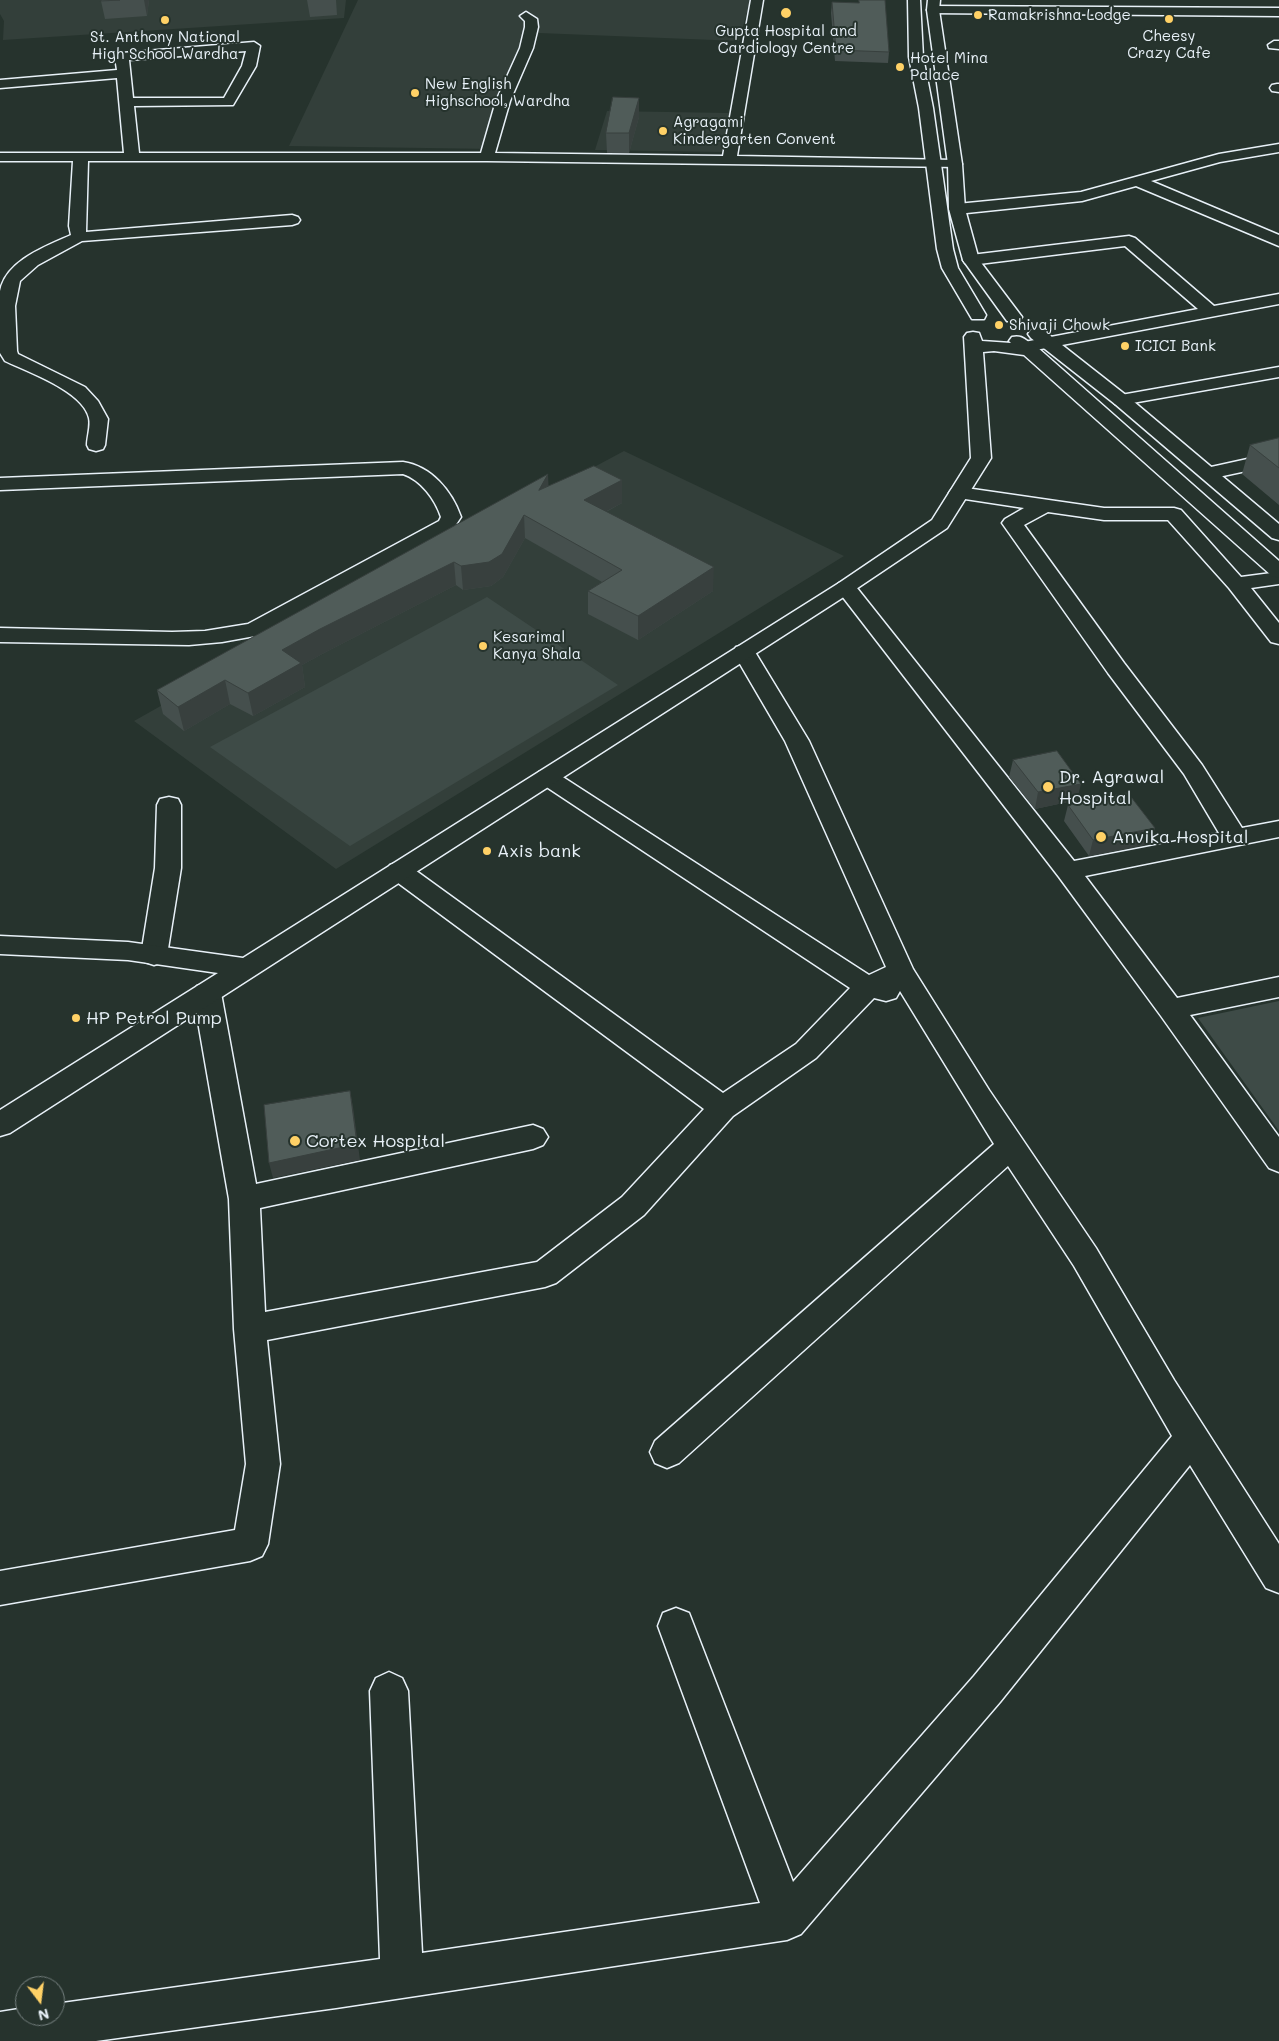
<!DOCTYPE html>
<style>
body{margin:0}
#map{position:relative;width:1279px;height:2041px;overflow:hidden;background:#26332d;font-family:Mali,sans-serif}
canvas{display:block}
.north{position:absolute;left:15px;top:1976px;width:50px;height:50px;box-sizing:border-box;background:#26332d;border:1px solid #747f7e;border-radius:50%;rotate:165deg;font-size:14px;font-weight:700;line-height:20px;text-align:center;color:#e8f1f8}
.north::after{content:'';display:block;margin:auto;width:18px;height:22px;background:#ffd166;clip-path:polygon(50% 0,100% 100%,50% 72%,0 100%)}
</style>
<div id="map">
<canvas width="1279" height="2041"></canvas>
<div class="north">N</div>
</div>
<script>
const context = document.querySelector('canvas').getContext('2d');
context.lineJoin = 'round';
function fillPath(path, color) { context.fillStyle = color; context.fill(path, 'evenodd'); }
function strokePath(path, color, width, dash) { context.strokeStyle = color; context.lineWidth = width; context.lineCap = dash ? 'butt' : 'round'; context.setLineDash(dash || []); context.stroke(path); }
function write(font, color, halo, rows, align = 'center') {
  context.font = font + ' Mali,sans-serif'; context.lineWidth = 4; context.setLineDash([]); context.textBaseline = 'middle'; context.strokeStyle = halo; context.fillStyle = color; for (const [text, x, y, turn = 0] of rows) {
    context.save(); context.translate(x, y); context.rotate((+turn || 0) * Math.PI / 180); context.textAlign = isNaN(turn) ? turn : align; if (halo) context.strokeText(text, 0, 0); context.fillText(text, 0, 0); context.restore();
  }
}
const built = new Path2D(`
 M0 0H346L344 18 3 40 4 21 0 14Z
 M358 0H749V5L739 41 539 33 494 149 289 146Z
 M607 111 730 113 722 152 595 150Z
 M624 451 844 556 336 869 134 721 402 570Z`);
const green = new Path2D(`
 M487 597 618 685 350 846 210 747Z
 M1279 1001V1131L1198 1018Z`);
const minor = new Path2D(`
 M751 0H763L737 156 955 160 960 161 962 164 960 167 487 161H88L86 232 292 215 298 217 300 220 298 223 292 225 82 241 38 265 20 281 15 306 17 351 18 354 85 387 98 401 108 419 105 445 103 449 96 451 89 449 87 445C87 437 91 426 89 418 83 391 28 372 5 361L0 353C0 333 0 310 0 291 6 260 47 246 71 235L69 226 73 161H0V153H124L117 78 0 88V80L117 70 115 57 122 53 254 42 260 46 256 66 233 105 134 106 139 153H481L496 101 520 48 525 27V21L520 16 526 12 537 19 538 27 533 48 510 101 495 153 723 156ZM246 51 242 66 224 98H133L129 60Z
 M933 6 1279 8V16L929 13 927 10Z
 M1274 41H1279V49L1269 48 1268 45Z
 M1277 84H1279V92L1272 91 1270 88 1272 85Z
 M1279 144V152L1220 162 1151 181 1279 235V246L1136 186 1082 201 957 214 952 212 949 209 952 206 957 204 1081 192 1219 154Z
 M1129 236 1135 238 1214 306 1279 294V304L1025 352 1019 351 1016 347 1019 343 1198 309 1125 246 971 265 965 263 963 260 965 257 971 255Z
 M1279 367V377L1121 405 1115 404 1112 400 1115 396 1121 395Z
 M1279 452V464L1209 479 1202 477 1199 473 1202 469Z
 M403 462C431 466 452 491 461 517L453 529 263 634 255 636 222 642 189 645 0 642V628L172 632 205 631 248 624 439 521 441 517C435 499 421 480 403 474L0 490V478Z
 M959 487 1104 508H1174L1181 510 1241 577 1279 572V584L1251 588 1279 623V644L1271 642 1229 588 1168 520H1104L1048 512 1024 525 1124 663 1202 765 1242 828 1279 821V837L1085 876 1177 998 1279 977V997L1190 1015 1279 1137V1172L1269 1168 1161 1016 1059 877 835 587 839 583 846 581 853 583 1074 861 1219 833 1184 774 1108 673 1002 523 1005 519 1024 508 952 497 949 493 952 489Z
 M744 645 752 647 755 652 809 741 913 969 989 1090 1096 1248 1174 1380 1279 1544V1593L1266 1588 1190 1465 1000 1702 801 1934 787 1940 336 2008 96 2041H0V2012L25 2008V2016H55V2004L380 1959 370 1691 376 1678 389 1672 402 1678 408 1691 422 1953 760 1903 658 1626 663 1613 676 1608 689 1613 793 1882 974 1676 1172 1436 1074 1266 1008 1166 679 1463 667 1468 655 1463 650 1452 655 1441 994 1144 900 991 896 998 886 1001 874 998 816 1058 733 1116 644 1215 556 1283 545 1287 267 1340 280 1464 268 1544 262 1556 250 1561 0 1605V1571L235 1530 246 1464 234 1329 229 1199 193 993 197 986 207 983 217 986 221 993 256 1184 533 1125 543 1129 548 1137 543 1145 533 1149 260 1208 265 1312 537 1262 622 1197 704 1109 390 877 386 871 390 865 399 862 408 865 723 1093 796 1044 850 988 539 782 535 777 539 772 547 769 555 772 869 975 886 967 785 741 733 652 736 647Z
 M169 797 178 799 181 805V868L167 955 163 962 154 965 145 962 141 955 155 868 157 805 160 799Z`);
const major = new Path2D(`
 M908 0H920L923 57 933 108 953 249 958 268 986 315 984 319H972L942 268 937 249 919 108 909 57Z
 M928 0H940L939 10 962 164 965 209 979 260 1022 317 1019 321H1007L963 260 949 209 948 164 927 10Z
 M1037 329 1043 330 1127 396 1279 524V540L1272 538 1115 404 1031 338 1028 334 1031 330Z
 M973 332 979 333 982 341 1011 343 1009 341 1012 337C1024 334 1027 343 1037 347L1279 561V578L1272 576 1024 355 994 351 983 352 991 458 947 528 853 591 10 1133 0 1136V1110L218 973 128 960 0 954V936L128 942 243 958 839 583 932 520 971 458 964 337 967 333Z`);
const wall = new Path2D(`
 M102 0H149L147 16 105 19 101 1Z
 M307 0H336L337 15 310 17Z
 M832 2 889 52 888 63 835 61 831 13Z
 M639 117 629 153H607L606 133Z
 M1279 438V505L1242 474 1250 445Z
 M622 480V503L606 512 713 591 638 640 588 614V591L602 582 525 538 503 577 491 586 463 590 456 585 324 653 302 665 305 687 253 716 230 704 184 731 163 714 157 690 548 486Z
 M1013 760 1077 800 1035 809 1009 777Z
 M1068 805 1155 828 1150 844 1089 856 1064 821Z`);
const shadedWall = new Path2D(`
 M144 0H149L147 16Z
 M639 98V117L629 153V133Z
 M548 474 549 497 539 490Z
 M622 480V503L584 523V500Z
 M524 515 525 538 503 577 491 586 463 590 461 566Z
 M454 562 456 585 324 653 302 665 305 687 253 716 248 693 282 650 320 629Z
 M714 567 713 591 638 640V616Z
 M225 680 230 704 184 731 178 707Z
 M1081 784 1077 800 1035 809 1038 792Z
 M1155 828 1150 844 1089 856 1093 840Z
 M350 1091 353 1107 360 1160 273 1178 269 1163Z`);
const building = new Path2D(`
 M102 0H120L101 1Z
 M859 0H885L889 52 836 50 832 2 859 3Z
 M613 97 639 98 629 133H606Z
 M1279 438V468L1250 445Z
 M594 466 622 480 584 500 714 567 638 616 588 591 622 570 524 515 502 554 489 562 461 566 454 562 320 629 282 650 301 663 248 693 225 680 178 707 157 690 548 474 539 490Z
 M1057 751 1081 784 1038 792 1013 760Z
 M1128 793 1155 828 1093 840 1068 805Z
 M350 1091 357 1144 269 1163 264 1105Z`);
const markers = [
 [786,13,6,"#ffd166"],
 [978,15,5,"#ffd166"],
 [1169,19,5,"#ffd166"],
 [165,20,5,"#ffd166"],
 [900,67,5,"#ffd166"],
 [415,93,5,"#ffd166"],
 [663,131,5,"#ffd166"],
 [999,325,5,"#ffd166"],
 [1125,346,5,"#ffd166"],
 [483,646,5,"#ffd166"],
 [1048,787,6,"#ffd166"],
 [1101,837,6,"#ffd166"],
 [487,851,5,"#ffd166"],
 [76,1018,5,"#ffd166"],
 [295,1141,6,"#ffd166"]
];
const farPoinames = [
 ["Ramakrishna Lodge",988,15],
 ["Gupta Hospital and",786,31,"center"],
 ["Cardiology Centre",786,48,"center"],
 ["Cheesy",1169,36,"center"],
 ["Crazy Cafe",1169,53,"center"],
 ["St. Anthony National",165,37,"center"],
 ["High School Wardha",165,54,"center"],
 ["Hotel Mina",910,58],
 ["Palace",910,75],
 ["New English",425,84],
 ["Highschool, Wardha",425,101],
 ["Agragami",673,122],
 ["Kindergarten Convent",673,139],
 ["Shivaji Chowk",1009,325],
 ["ICICI Bank",1135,346],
 ["Kesarimal",493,637],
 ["Kanya Shala",493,654]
];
const poiNames = [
 ["Dr. Agrawal",1059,777],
 ["Hospital",1059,798],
 ["Anvika Hospital",1112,837],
 ["Axis bank",497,851],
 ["HP Petrol Pump",86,1018],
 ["Cortex Hospital",306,1141]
];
fillPath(built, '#333f3a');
fillPath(green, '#3e4b47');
strokePath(minor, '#e8f1f8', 3);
strokePath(major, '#e8f1f8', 3);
fillPath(minor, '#26332d');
fillPath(major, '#26332d');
fillPath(wall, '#454f4d');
fillPath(shadedWall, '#38403e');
fillPath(building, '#505c59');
strokePath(building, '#38403e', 1);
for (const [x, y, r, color] of markers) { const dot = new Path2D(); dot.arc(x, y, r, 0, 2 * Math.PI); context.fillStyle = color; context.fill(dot); strokePath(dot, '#26332d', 2); }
write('15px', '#e8f1f8', '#26332d', farPoinames, 'left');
write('18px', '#e8f1f8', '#26332d', poiNames, 'left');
</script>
